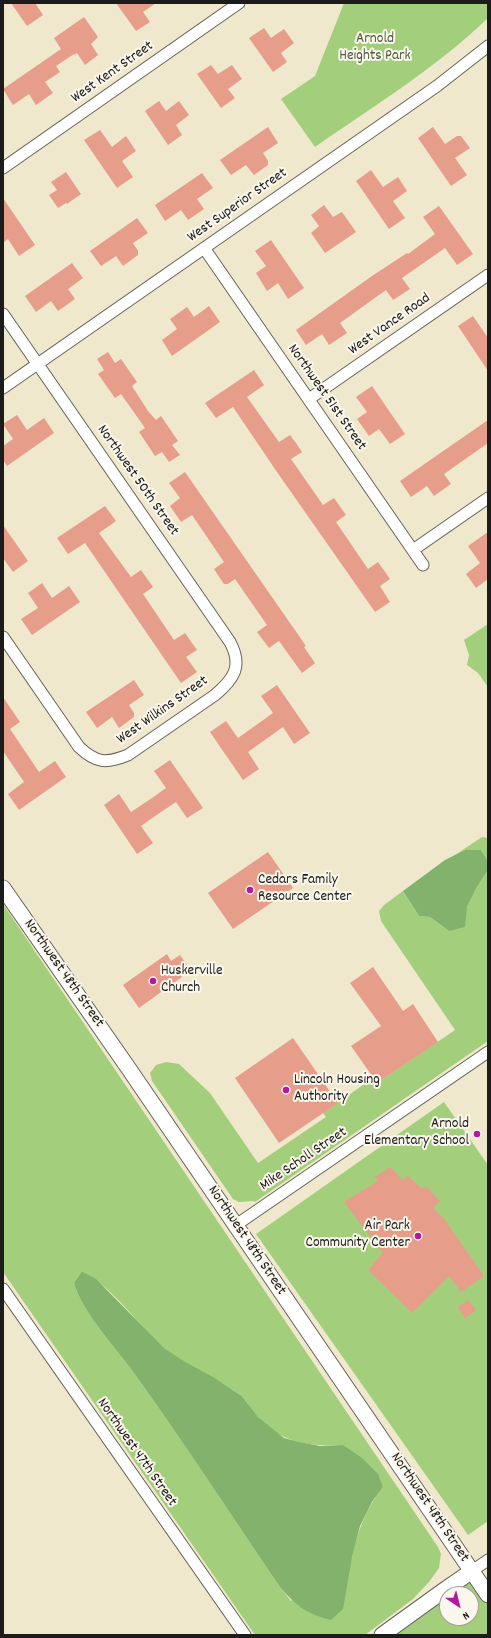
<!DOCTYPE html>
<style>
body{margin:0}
#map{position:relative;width:491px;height:1638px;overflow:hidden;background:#f0e8cd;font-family:Dekko,sans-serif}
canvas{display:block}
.frame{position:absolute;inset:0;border:4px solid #1c1c1c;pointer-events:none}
.north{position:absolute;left:439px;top:1586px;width:40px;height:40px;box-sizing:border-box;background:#fbf7ec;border:1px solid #a29f99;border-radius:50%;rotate:145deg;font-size:11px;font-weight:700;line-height:16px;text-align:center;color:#1c1c1c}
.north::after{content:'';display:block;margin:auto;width:14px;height:18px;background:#b5179e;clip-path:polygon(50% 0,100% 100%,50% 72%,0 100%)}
</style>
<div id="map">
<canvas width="491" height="1638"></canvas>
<div class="frame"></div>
<div class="north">N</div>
</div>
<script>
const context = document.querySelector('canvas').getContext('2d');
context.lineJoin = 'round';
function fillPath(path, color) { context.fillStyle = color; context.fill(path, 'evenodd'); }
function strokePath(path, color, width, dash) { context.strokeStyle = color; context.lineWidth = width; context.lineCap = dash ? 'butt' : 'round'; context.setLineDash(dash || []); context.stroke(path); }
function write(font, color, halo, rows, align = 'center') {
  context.font = font + ' Dekko,sans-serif'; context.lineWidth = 4; context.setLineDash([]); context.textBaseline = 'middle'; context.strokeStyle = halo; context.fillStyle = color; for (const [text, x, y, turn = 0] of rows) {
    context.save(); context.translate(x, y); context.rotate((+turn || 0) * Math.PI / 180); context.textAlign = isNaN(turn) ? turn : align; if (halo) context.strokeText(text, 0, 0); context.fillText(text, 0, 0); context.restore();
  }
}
const green = new Path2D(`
 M344 3H488V18C436 68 374 106 315 147L281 99 315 76Z
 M488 624V687L478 673 467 665 469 655 464 640Z
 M482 837 488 838V861L481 850H465L452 857Z
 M488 870V1041L255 1202 254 1201 239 1202 233 1199 152 1081 150 1073 156 1065 166 1062 179 1064 210 1093 258 1163 326 1117 323 1113 373 1078 377 1083 455 1030 381 921 379 911 384 905 403 891 419 916 430 917 449 931 467 907 477 887Z
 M3 904 438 1547 441 1554 439 1568 429 1582 413 1599 365 1635H255L3 1272ZM82 1271C111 1286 139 1325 163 1348 181 1364 208 1374 228 1387 233 1390 239 1393 243 1397 248 1403 252 1411 258 1417 283 1444 308 1446 343 1445L383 1487C365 1511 359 1528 352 1557L291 1601 280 1587C232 1517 186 1445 136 1376 117 1348 83 1315 74 1283Z
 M444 1102 488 1165V1521L468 1535 256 1234Z
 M472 1571 488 1595V1635H382ZM447 1594H471V1618H447Z`);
const forest = new Path2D(`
 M465 850H481L488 861V870L477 887 467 907 465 927 449 931 430 917 419 916 403 891 445 860Z
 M82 1271 96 1279 165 1349 187 1363 213 1377 242 1396 258 1417 284 1438 299 1442 320 1446 343 1445 362 1458 378 1474 383 1487 372 1502 360 1526 352 1557 343 1609 331 1620C307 1614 296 1606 280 1587 232 1517 186 1445 136 1376 117 1348 83 1315 74 1283Z`);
const building = new Path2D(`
 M11 3H35L43 15 27 26Z
 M116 3H156L143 12 150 22 136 31Z
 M84 17 98 37 91 44 98 55 85 65 77 53 74 55V54L56 66 60 72 45 82 53 93 36 105 29 94 13 105 3 89 61 49 54 38Z
 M264 28 271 38 284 29 294 43 281 53 287 62 273 72 249 38Z
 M211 65 218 74 232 65 242 79 228 89 235 98 221 108 197 74Z
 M159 101 166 111 179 101 189 115 176 125 182 135 168 145 145 111Z
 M268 127 278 143 263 153 268 161V165L254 175 246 165 231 175 220 160Z
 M433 127 445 144 457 136H461L470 148 455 158 467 175 451 186 418 138Z
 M100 130 112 147 126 136 136 151 122 161 133 177 117 188 84 140Z
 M371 170 383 187 398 177 407 191 393 201 405 218 389 229 356 181Z
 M66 172 81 194 67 204 66 203 58 208 49 195 57 190 51 182Z
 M202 173 213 188 197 199 204 209 188 220 181 210 165 221 155 205Z
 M3 198 35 245 19 256 8 239 3 243Z
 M324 205 333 217 342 212 356 232 325 253 311 233 319 226 311 215Z
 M439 206 473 254 457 265 445 248 402 278 410 289 393 300 386 290 340 323 347 333 329 345 322 334 306 345 296 330 372 276 407 253 408 254 435 234 423 217Z
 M137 218 148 233 133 243 138 251V255L123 266 116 256 101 266 90 251Z
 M271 240 304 288 288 299 278 283 267 291 256 273 266 266 255 251Z
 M72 263 83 278 68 289 75 299 58 311 51 301 36 312 25 296Z
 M209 306 220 322 172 356 162 340 177 329 170 319 187 307 194 317Z
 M473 316 488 338V371L458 326Z
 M108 352 115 363 121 359 137 382 132 386 148 411 156 420 161 416 178 441 172 445 180 455 169 462 162 452 155 456 139 432 145 428 121 394 115 398 98 374 104 370 97 359Z
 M254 370 264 385 247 397 279 442 290 435 296 443 302 452 291 459 323 505 334 498 346 515 336 522 368 569 378 562 390 579 380 586 390 602 375 612 277 472 233 407 216 418 205 403Z
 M372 386 405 434 390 444 379 429 369 436 357 419 367 412 356 397Z
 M17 415 27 430 44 418 54 433 7 466 3 460V446L13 439 3 424Z
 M488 420V443L444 474 451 484 434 496 427 486 411 497 400 481Z
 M185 472 306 646 304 647 315 663 302 673 279 641 269 648 257 632 267 625 235 579 228 584H224L214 569 224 562 192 515 181 522 170 506 180 498 169 483Z
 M105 506 116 521 99 533 131 577 141 570 153 587 143 594 174 640 185 633 197 650 186 657 197 672 181 683 85 543 68 554 57 538Z
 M3 525 28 561 13 572 3 558Z
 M488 532V579L476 588 466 574 480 563 468 546Z
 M42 583 52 598 69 586 80 602 32 635 21 619 38 608 28 593Z
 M134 680 144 695 129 705 134 713V717L119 728 112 717 97 728 86 712Z
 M277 685 310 733 294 744 283 727 248 752 259 769 243 780 210 732 226 721 238 738 273 713 261 696Z
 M3 697 20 722 10 729 39 772 55 761 66 777 19 810 8 794 24 782 3 751Z
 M170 760 203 808 187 818 176 802 161 812 141 826 153 843 137 854 104 805 119 794 131 812 152 798 166 788 154 771Z
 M268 852 293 888 233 929 208 893Z
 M167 954 171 961 180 955 187 965 178 971 182 977 139 1008 123 985Z
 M373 967 403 1011 413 1004 438 1042 377 1083 351 1046 381 1026 350 983Z
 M293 1038 338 1103 279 1143 235 1078Z
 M390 1167 403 1180 408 1176 422 1189 426 1186 440 1201 433 1208 444 1219 484 1276 461 1292 449 1276 412 1313 368 1270 383 1253 344 1202 378 1181 375 1177Z
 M468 1300 476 1310 465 1318 458 1307Z`);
const street = new Path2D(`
 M3 168 239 3
 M204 248 423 565
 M3 314 230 642C243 666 234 679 215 695L128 755C106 764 96 763 79 747L3 637
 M3 388 437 86 488 46
 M309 399 488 275
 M413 550 488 498
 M236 1225 488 1052
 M3 1289 245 1635
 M472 1571 488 1560`);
const secondary = new Path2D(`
 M3 888 129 1069 488 1595
 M382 1635 443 1591 472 1571`);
const markers = [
 [250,890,4,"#b5179e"],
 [153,981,4,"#b5179e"],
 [286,1090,4,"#b5179e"],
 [477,1134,4,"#b5179e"],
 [418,1236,4,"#b5179e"]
];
const parkNames = [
 ["Arnold",375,40],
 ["Heights Park",375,57]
];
const streetNames = [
 ["West Kent Street",113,73,-35],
 ["West Superior Street",238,206,-35],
 ["West Vance Road",390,325,-35],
 ["Northwest 51st Street",326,398,55],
 ["Northwest 50th Street",137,481,55],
 ["West Wilkins Street",163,711,-35],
 ["Northwest 48th Street",63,974,55],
 ["Mike Scholl Street",304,1160,-34],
 ["Northwest 48th Street",246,1241,56],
 ["Northwest 47th Street",136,1453,55],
 ["Northwest 48th Street",429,1508,56]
];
const poiNames = [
 ["Cedars Family",258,881],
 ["Resource Center",258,898],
 ["Huskerville",161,972],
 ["Church",161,989],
 ["Lincoln Housing",294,1081],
 ["Authority",294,1098],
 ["Arnold",469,1125,"right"],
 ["Elementary School",469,1142,"right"],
 ["Air Park",410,1227,"right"],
 ["Community Center",410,1244,"right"]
];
fillPath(green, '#a3cf7c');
fillPath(forest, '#82b26c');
fillPath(building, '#e69d89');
strokePath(street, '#66635a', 13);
strokePath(secondary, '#66635a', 17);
strokePath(street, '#fff', 11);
strokePath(secondary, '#fff', 15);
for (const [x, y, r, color] of markers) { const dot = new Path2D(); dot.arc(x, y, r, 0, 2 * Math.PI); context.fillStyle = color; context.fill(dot); strokePath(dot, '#fbf7ec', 1.5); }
write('15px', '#4b5b3e', '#fbf7ec', parkNames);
write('15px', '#1c1c1c', '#fbf7ec', streetNames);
write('15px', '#1c1c1c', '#fbf7ec', poiNames, 'left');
</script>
